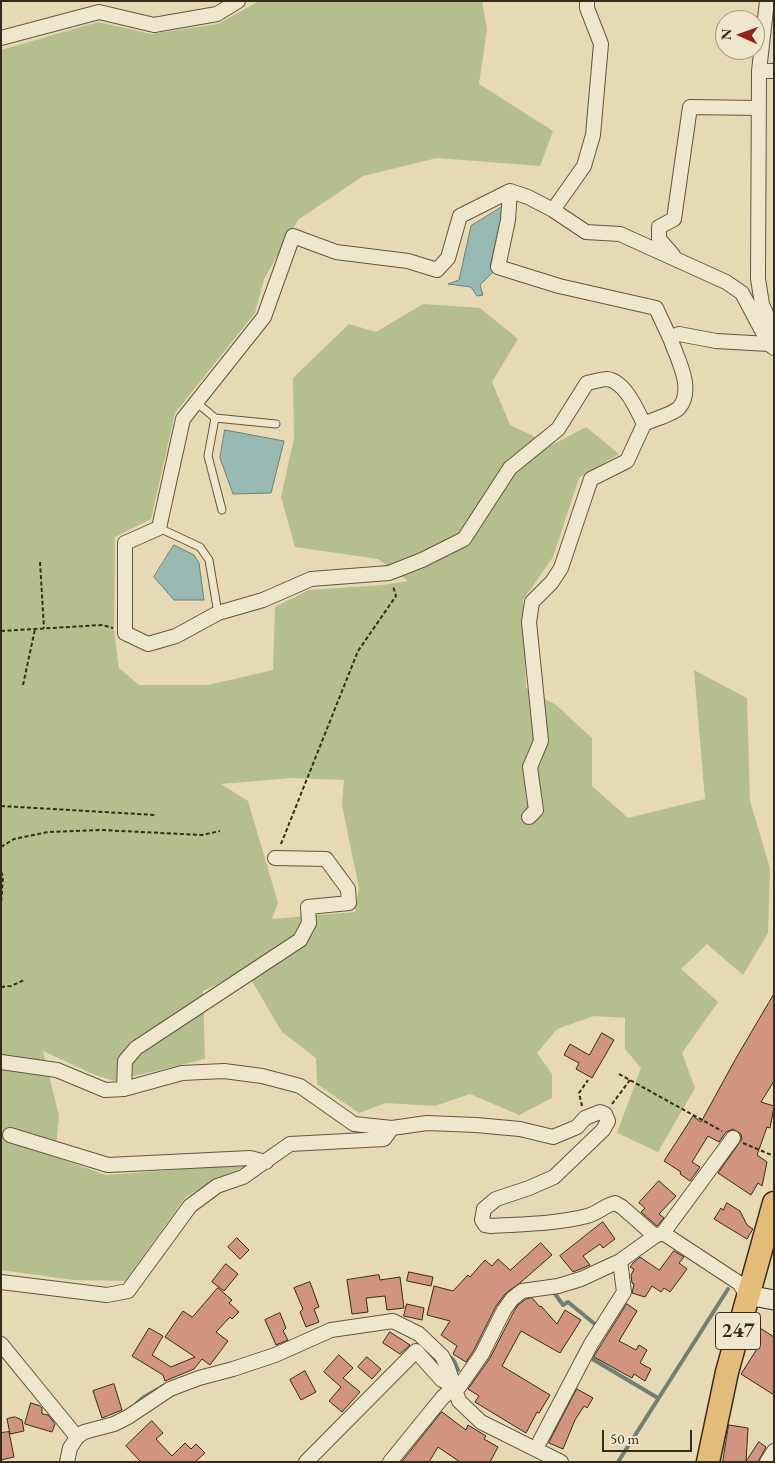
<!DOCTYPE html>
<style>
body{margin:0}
#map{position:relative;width:775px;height:1463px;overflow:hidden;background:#e7d9b3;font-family:"EB Garamond",serif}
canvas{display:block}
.frame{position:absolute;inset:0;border:2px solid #362b1b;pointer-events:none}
.north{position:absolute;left:715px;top:10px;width:50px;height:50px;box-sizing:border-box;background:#efe6ce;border:1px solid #a59b86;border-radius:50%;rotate:272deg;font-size:14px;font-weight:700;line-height:20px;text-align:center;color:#362b1b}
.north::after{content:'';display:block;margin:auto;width:18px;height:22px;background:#8f2418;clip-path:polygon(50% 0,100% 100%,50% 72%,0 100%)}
.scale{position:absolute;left:602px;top:1430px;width:90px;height:22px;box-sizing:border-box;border:2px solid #362b1b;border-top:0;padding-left:6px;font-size:15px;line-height:18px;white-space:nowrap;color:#362b1b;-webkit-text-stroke:4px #efe6ce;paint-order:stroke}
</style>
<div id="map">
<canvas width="775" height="1463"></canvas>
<div class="frame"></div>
<div class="north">N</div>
<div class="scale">50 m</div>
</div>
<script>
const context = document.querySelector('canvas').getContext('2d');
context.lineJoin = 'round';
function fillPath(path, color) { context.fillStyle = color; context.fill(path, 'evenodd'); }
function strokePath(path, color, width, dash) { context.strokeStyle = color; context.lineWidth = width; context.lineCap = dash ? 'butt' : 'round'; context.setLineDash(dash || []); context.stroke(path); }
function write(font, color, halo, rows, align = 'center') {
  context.font = font + ' "EB Garamond",serif'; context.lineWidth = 5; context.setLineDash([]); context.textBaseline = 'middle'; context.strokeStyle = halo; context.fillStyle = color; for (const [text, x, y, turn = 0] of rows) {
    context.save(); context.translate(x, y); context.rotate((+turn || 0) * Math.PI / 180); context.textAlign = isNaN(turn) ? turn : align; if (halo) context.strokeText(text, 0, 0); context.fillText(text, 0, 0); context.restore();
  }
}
const green = new Path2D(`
 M259 1H482L487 29 479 84 553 131 540 166 437 158 363 176 298 220 264 279 255 313 175 413 151 519 115 537 114 631 119 668 139 685H208L273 670 275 607 309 590 383 585 408 581 378 559 295 547 281 497 294 438 293 378 349 324 376 332 423 304 480 308 518 339 492 382 510 425 552 445 586 427 619 454 579 478 553 557 523 600 526 688 556 705 592 738V786L628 818 705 799 694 670 747 698 750 801 770 868 768 933 743 975 707 944 681 969 718 1002 682 1053 695 1088 658 1152 617 1133 641 1068 625 1049V1018L594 1016 557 1029 537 1053 552 1074V1098L519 1115 470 1094 435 1106 386 1103 359 1113 317 1084 316 1058 282 1032 246 971 203 991 205 1059 114 1081 93 1074 43 1051 59 1116 55 1157 106 1175 250 1164 208 1183 185 1198 125 1281 73 1280 1 1270V50L98 22 151 34 218 24ZM292 778 344 780 342 805 359 888 355 912 272 919 278 903 248 801 221 784Z`);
const water = new Path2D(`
 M505 205 490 266 493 272 480 285 483 295 477 296 471 287 448 284 459 280 471 226Z
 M225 430 284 441 271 493 233 494 220 458Z
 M174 545 194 555 199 563 204 600H174L154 577Z`);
const stream = new Path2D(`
 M553 1291 563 1305 568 1302 596 1325 594 1328
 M446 1353 454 1361 458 1370
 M589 1357 658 1398
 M137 1403 144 1397 167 1384
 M618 1462 728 1289`);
const building = new Path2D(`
 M774 994V1081L761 1102 774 1106V1107L770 1128 767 1127 757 1155 767 1162 762 1186 758 1183 751 1195 718 1173 742 1139 741 1134 733 1129 726 1132 719 1142 708 1136 692 1162 700 1167 690 1181 680 1174 681 1172 664 1161 693 1116 701 1122 735 1060Z
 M602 1033 614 1040 592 1078 576 1069 579 1063 564 1055 570 1044 589 1055Z
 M659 1181 676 1196 659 1214 664 1218 657 1226 641 1212 645 1208 639 1203Z
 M727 1203 740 1211 747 1225 753 1229 747 1239 714 1219 721 1208 723 1210Z
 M603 1222 615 1239 603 1248 600 1244 583 1256 590 1265 573 1272 560 1256Z
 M237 1238 249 1250 240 1259 228 1247Z
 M541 1243 552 1255 521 1282 505 1294 496 1306 474 1350 466 1362 453 1354 457 1346 441 1335 450 1321 427 1315 434 1286 453 1291 468 1275 470 1277 485 1260 492 1266 498 1259 510 1270Z
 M674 1251 684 1257 679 1263 687 1269 670 1292 664 1288 661 1292 652 1286 645 1297 632 1293 634 1284 632 1283 631 1275 634 1269 630 1267 633 1263 640 1257 659 1270Z
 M226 1264 238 1274 224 1291 212 1282Z
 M409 1272 433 1277 431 1286 407 1281Z
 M379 1275 380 1280 400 1277 404 1308 387 1310 385 1296 366 1298 368 1312 352 1314 347 1280Z
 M310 1282 319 1307 314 1309 319 1322 306 1327 300 1312 303 1309 294 1288Z
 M218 1288 232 1300 229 1303 239 1312 232 1319 230 1317 216 1332 228 1341 210 1365 202 1359 194 1369 165 1381 163 1375 132 1356 149 1328 163 1336 152 1355 171 1367 195 1357 165 1337 183 1311 192 1317Z
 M532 1298 540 1307 541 1306 557 1324 565 1310 581 1320 560 1353 521 1331 502 1366 550 1395 539 1413 537 1412 526 1433 475 1402 479 1396 468 1389 490 1358 512 1315 518 1305 526 1299Z
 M407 1304 424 1308 422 1320 404 1316Z
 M627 1304 637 1311 619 1341 636 1350 639 1345 647 1350 640 1363 651 1369 645 1381 634 1374 632 1378 594 1357Z
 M280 1313 286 1328 283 1331 288 1340 276 1345 265 1320Z
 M760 1328 774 1337V1395L741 1374 757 1349 750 1345Z
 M390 1332 410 1345 400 1354 383 1343Z
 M339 1355 353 1368 343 1378 360 1392 342 1412 329 1401 341 1387 324 1372Z
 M367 1357 381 1369 372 1379 358 1367Z
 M305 1371 316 1392 301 1400 290 1380Z
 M114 1384 122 1410 102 1418 93 1391Z
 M577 1389 593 1398 587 1408 584 1406 575 1420 563 1449 549 1443Z
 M31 1403 40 1406 42 1408V1414L48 1415 55 1424 52 1432 25 1424Z
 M442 1412 466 1430 468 1425 486 1436 484 1439 498 1447 490 1462H460L438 1447 429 1462H402Z
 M15 1417 22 1420 24 1431 10 1434 7 1419Z
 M152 1421 163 1433 156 1439 172 1456 185 1443 191 1449 196 1444 205 1453 195 1462H141L126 1446Z
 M729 1425 748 1428 746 1462H723Z
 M9 1432 14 1457 1 1460V1433Z
 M759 1442 766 1447 758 1462H746Z`);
const path = new Path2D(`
 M40 562 44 628
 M1 631 102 625 113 628
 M23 685 35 629
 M1 806 156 815
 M281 844 358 651 396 596 393 586
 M1 847 14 839 48 832 101 830 202 835 220 831
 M1 872 3 876 1 904
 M1 987 11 986 24 980
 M619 1074 722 1131
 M612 1104 630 1080
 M582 1106 579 1093 588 1080
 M743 1143 774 1156`);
const service = new Path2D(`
 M196 402 215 418 276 424
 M215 418 208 456 222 510
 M159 528 200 547 209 560 218 613`);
const minor = new Path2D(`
 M767 1 759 71 758 279 762 304 774 333
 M1 38 99 12 154 25 217 14 238 1
 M759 71H774
 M510 191 508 220 498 267 559 286 656 308 670 338
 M553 210 584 166 593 135 601 44 587 8V1
 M673 255 659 239V227L674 219 690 107 759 108
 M644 424C637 410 625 381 607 379 601 379 593 382 587 383L558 429 510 468 464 539 422 560 389 573 311 579 263 600 218 613 176 636 148 644 125 633V543L159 528 183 419 264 317 293 236 336 252 408 261 437 270 448 258 460 216 510 191 528 197 553 210 586 232 620 234 726 282 742 293 769 344 774 348
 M529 817 536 810 530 767 541 741 529 622 532 602 552 582 561 568 591 479 627 461 644 424C652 420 673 414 679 408 695 389 677 358 670 338L679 334 716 341 769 344
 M1 1062 57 1070 105 1090 124 1089 182 1073 224 1071 262 1076 300 1086 354 1124 392 1128 427 1123 476 1125 520 1129 553 1137 577 1127 585 1118 600 1112 605 1114 608 1121 603 1130 554 1177 529 1188 496 1199 484 1209 482 1220 485 1225 491 1226C522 1224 556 1224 587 1216 597 1214 605 1205 615 1203L622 1207 655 1236
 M124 1089 125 1061 136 1048 300 940 309 923 308 907 349 903 348 889 326 859 275 858
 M10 1135 108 1165 250 1158 266 1162
 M663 1233 739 1283 747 1295
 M1 1282 107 1295 128 1291 190 1206 217 1186 243 1177 290 1144 384 1139 392 1128
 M1 1344 77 1437
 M540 1441 591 1344 624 1292 620 1261
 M67 1462 70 1448 77 1437 84 1432 114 1424 128 1417 170 1389 199 1378 233 1369 275 1355 331 1330 393 1321 419 1334 442 1356 448 1368 459 1401 481 1422 561 1462
 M306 1462 416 1351 442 1380 455 1386
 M390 1462 442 1398 455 1386 459 1387 482 1354 504 1310 512 1299 522 1291 558 1286 581 1279 620 1261 655 1236 663 1233 733 1138
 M767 1462 774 1451`);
const secondary = new Path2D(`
 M747 1295 774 1300`);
const trunk = new Path2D(`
 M708 1462 727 1372 774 1203`);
const shields = [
 [738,1331,45]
];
const shieldNames = [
 ["247",738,1331]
];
fillPath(green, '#b5bf8d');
fillPath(water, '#97b9b2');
strokePath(water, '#708076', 1);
strokePath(stream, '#708076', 4);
fillPath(building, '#d19481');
strokePath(building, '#362b1b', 1);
strokePath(service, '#625641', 9);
strokePath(minor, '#625641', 16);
strokePath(secondary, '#362b1b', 21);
strokePath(trunk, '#362b1b', 25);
strokePath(path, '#362b1b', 2, [4, 2.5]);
strokePath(service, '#efe6ce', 7);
strokePath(minor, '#efe6ce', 14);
strokePath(secondary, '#efe6ce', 19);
strokePath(trunk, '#e4bc7a', 22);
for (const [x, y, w] of shields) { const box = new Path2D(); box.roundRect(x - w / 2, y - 18.5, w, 37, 4); context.fillStyle = '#efe6ce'; context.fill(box); strokePath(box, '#362b1b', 1); }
write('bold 21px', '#362b1b', null, shieldNames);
</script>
